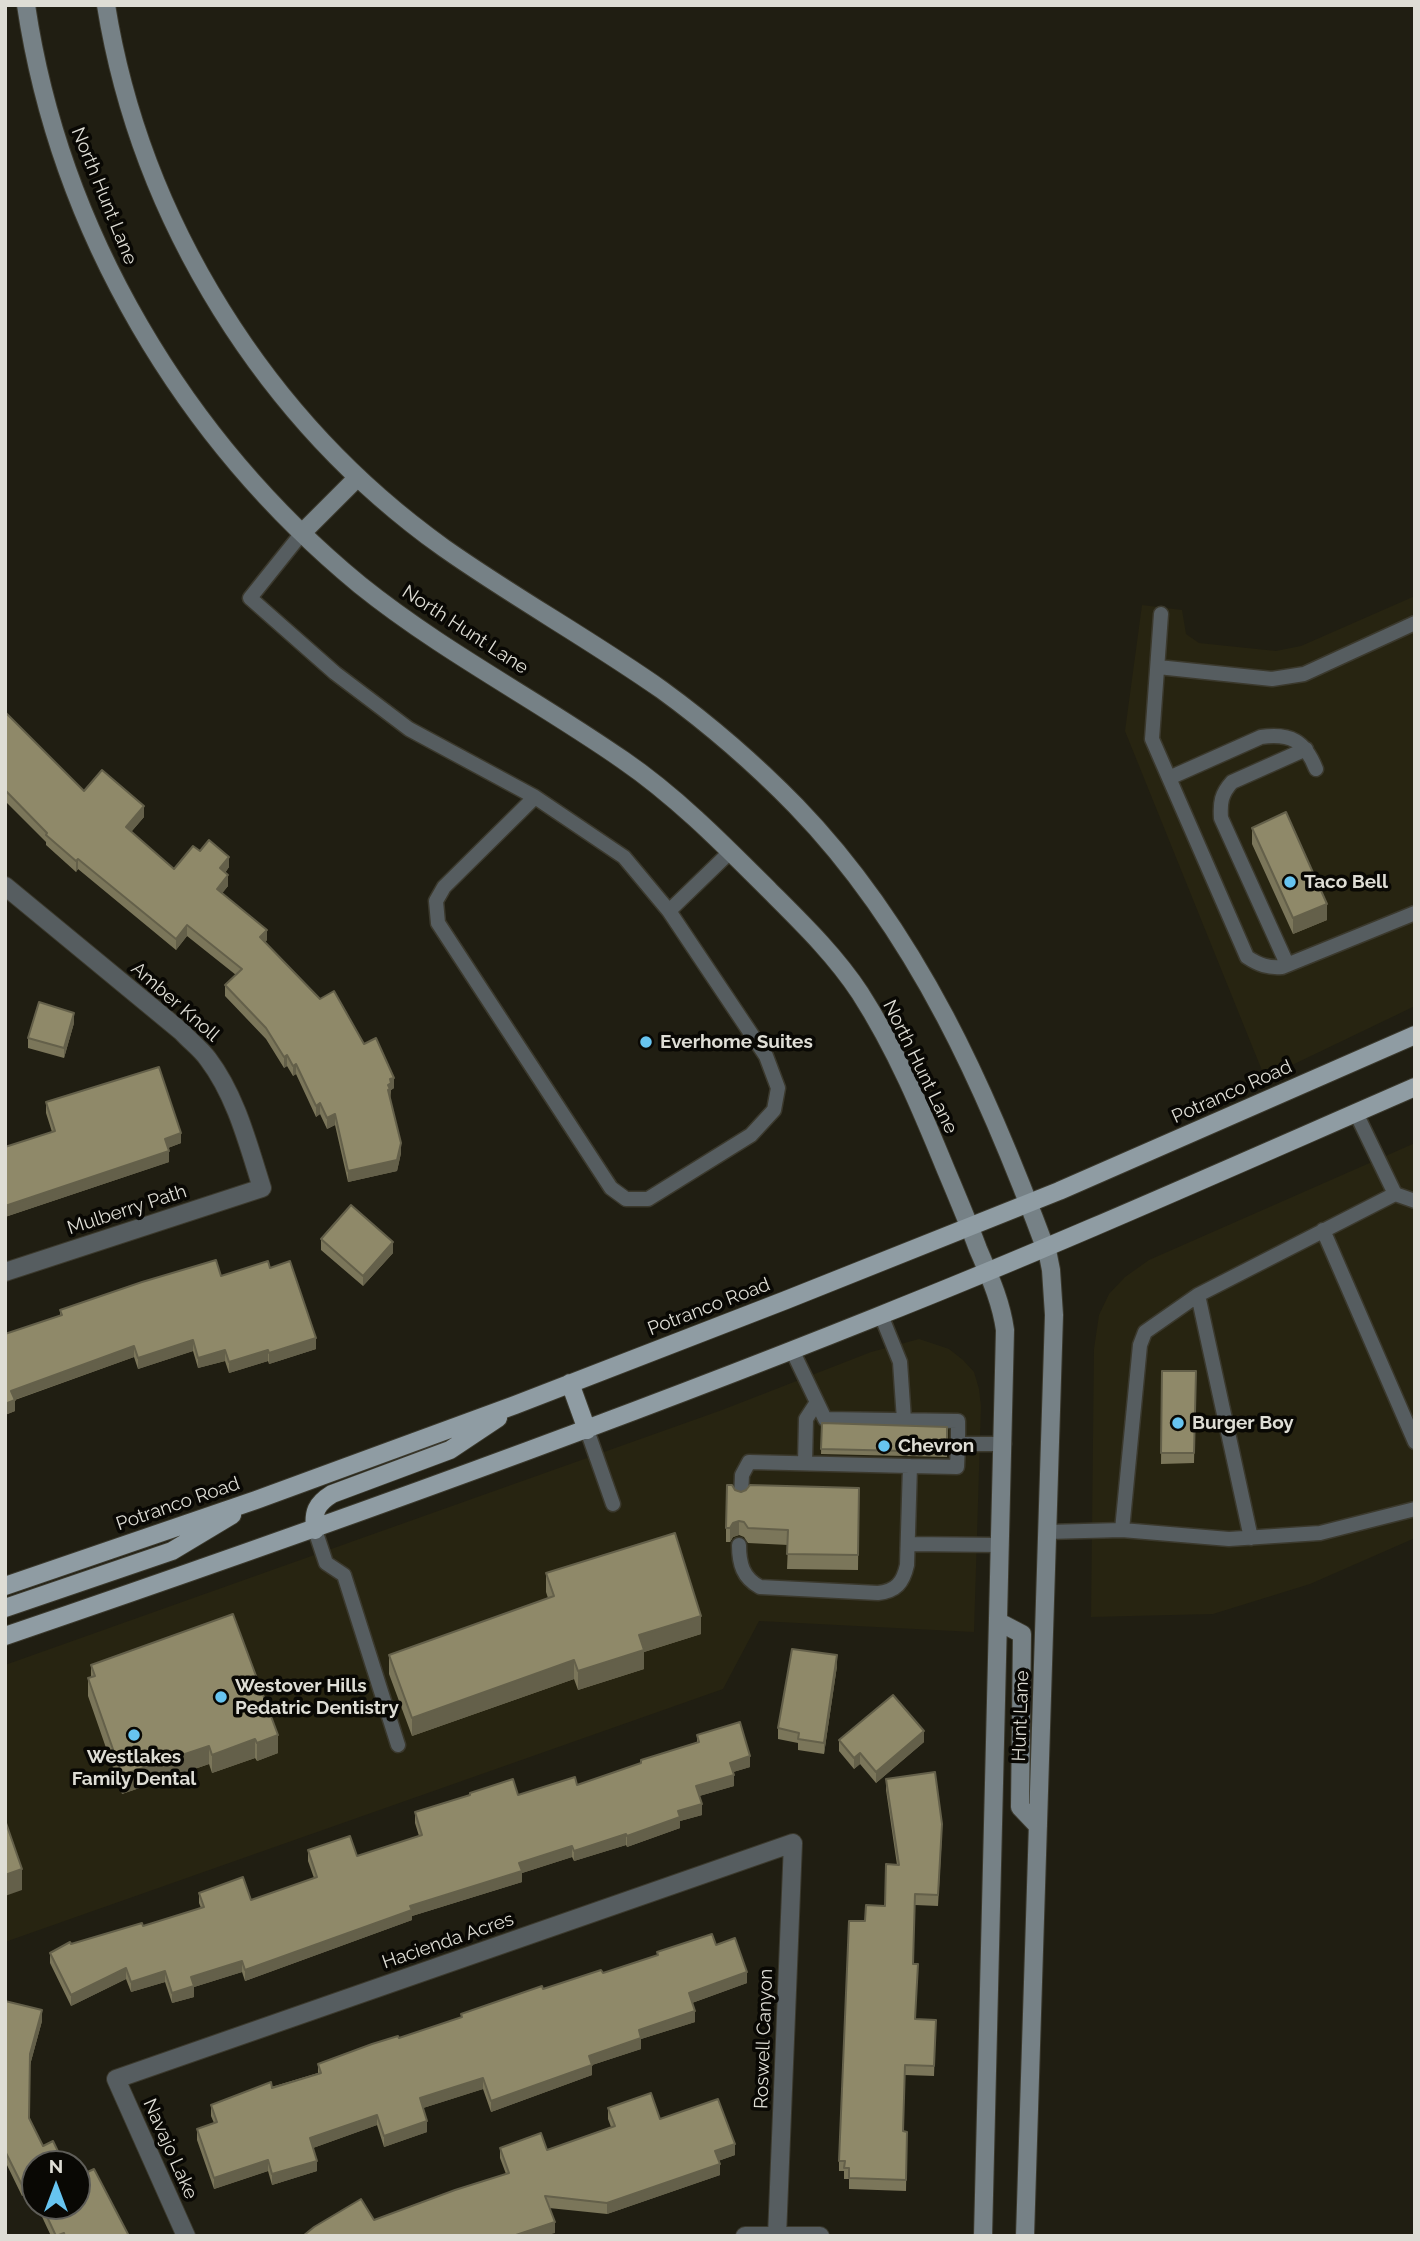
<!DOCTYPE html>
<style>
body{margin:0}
#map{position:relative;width:1420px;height:2241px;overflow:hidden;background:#201e12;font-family:Raleway,sans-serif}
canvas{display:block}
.frame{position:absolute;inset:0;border:7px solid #deddd5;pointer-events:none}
.north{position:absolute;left:21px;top:2150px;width:70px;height:70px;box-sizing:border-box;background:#090804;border:2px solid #5e5d58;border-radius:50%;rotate:0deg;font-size:19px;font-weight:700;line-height:28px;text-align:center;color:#deddd5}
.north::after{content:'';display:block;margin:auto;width:24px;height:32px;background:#67c4f0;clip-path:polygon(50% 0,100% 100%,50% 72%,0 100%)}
</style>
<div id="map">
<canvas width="1420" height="2241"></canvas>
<div class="frame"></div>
<div class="north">N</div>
</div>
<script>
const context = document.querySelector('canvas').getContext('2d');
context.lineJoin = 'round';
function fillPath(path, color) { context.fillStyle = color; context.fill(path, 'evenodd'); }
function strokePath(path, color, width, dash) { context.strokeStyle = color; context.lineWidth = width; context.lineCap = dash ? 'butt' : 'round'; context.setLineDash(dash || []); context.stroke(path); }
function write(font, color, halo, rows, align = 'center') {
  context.font = font + ' Raleway,sans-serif'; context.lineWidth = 7; context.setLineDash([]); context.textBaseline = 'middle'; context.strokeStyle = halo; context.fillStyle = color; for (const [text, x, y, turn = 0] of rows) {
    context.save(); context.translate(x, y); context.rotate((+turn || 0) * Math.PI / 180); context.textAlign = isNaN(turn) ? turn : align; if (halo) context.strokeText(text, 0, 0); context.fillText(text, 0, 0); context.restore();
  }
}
const built = new Path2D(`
 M1415 596V1006L1265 1078 1125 731 1142 605 1182 610 1186 634 1199 643 1276 651 1301 646Z
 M1415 1143V1538L1310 1584 1213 1614 1091 1617 1094 1349 1099 1315 1109 1294 1125 1277 1149 1260Z
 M919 1339 949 1349 963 1360 974 1372 979 1389 981 1406 974 1632 759 1621 723 1689 5 1942V1665L722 1410 871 1352Z`);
const service = new Path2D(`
 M302 533 250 598 335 673 409 729 535 797 624 857 669 911 766 1056 778 1088 774 1110 751 1135 648 1199H626L611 1188 438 923 436 901 444 887 535 797
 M1161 614 1152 739 1247 957C1259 965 1268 968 1282 967L1415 913
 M1158 667 1272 679 1304 674 1415 623
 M1169 778 1261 737C1291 733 1305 741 1316 769
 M669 911 730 852
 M1287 964 1221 818C1220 803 1221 794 1232 782L1306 749
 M1356 1113 1395 1194 1415 1201
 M1323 1230 1415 1442
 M1198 1295 1251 1538
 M881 1315 900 1362 904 1420
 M792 1350 825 1419 958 1421V1444
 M587 1430 613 1504
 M805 1463 806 1419 817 1402
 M910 1466 957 1467 958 1444H1004
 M315 1530 326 1563 344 1575 398 1745
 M1122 1530 1140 1345 1145 1332 1198 1295 1395 1194
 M1047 1532 1122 1530 1229 1539 1320 1533 1415 1509
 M909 1544 1001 1545
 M739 1545C739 1564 743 1578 760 1587L878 1593C896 1591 903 1583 907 1565L910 1466 749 1462 742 1475 741 1497`);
const minor = new Path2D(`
 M5 886 182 1032C190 1041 201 1049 208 1059 236 1096 248 1144 262 1188L5 1272
 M186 2236 116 2079 793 1843 777 2236
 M745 2236H820`);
const secondary = new Path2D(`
 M26 5C60 232 184 440 360 585 442 651 537 700 623 760 677 797 724 845 770 891 802 923 835 955 860 993 896 1049 921 1109 946 1170 957 1196 968 1222 978 1249 989 1275 1001 1301 1005 1330L983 2236
 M106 5C141 221 266 421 444 548 515 598 591 640 662 690 710 725 755 764 796 806 918 932 988 1093 1048 1255L1051 1270 1054 1315 1025 2236
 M302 533 358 477
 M999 1622 1022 1634 1020 1807 1038 1826`);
const primary = new Path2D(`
 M570 1383 587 1430
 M315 1530C313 1512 316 1504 332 1494L450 1450 498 1418
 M5 1586 256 1500 515 1405 786 1300 1059 1191 1415 1035
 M5 1608 172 1551 232 1515
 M5 1636C298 1536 589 1432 876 1317 1058 1245 1236 1165 1415 1087`);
const wall = new Path2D(`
 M5 712 84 791 144 817 131 832 174 869 200 851 229 867 225 873 228 886 222 893 267 940 265 942 364 1044 394 1088 391 1090 390 1098 401 1153 397 1171 348 1182 335 1125 327 1129 320 1114 316 1117 296 1074 293 1076 287 1066 284 1068 266 1039 225 996V985L236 975 187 936 176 950 78 869 76 872 46 845V842L5 801Z
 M1252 828 1327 920 1293 934 1252 844Z
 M74 1023 64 1058 28 1048V1038Z
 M46 1102 181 1143 168 1148 169 1162 5 1217V1147L52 1132 46 1113Z
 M321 1239 393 1253 363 1286 321 1250Z
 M270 1268 316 1349 269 1364 268 1361 229 1373 225 1361 198 1368 193 1351 138 1369 134 1357 15 1400V1411L5 1415V1334L60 1316V1310L221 1276Z
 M1162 1371H1196L1194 1463 1161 1464Z
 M822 1423 947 1427V1457L821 1454Z
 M859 1488 858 1570 787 1569 788 1545 748 1543 744 1537 739 1535 733 1537 730 1542H726V1528L735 1490 741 1492Z
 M546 1573 701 1634 644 1652V1669L578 1690 574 1679 412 1736 389 1674V1655L548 1598 546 1592Z
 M233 1614 278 1753 257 1761 255 1758 212 1773 209 1764 122 1794 88 1696V1678L91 1677V1665Z
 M837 1666 824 1754 798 1750V1743L778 1739V1728Z
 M697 1735 750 1767 733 1772 734 1786 699 1796 702 1815 680 1821V1828L627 1847 626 1845 574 1861 572 1857 522 1873V1882L412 1916V1920L245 1981 242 1972 194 1987V1997L172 2003 165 1982 131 1992 126 1979 71 2006 50 1963V1953L71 1944 143 1926 201 1908 199 1903V1893L251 1900 314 1878 308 1861V1850L357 1856 419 1836 415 1823V1812L577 1785 641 1763V1760L697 1743Z
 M839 1740 924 1742 876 1783 860 1764 854 1769 839 1751Z
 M886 1779 942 1834 938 1906 915 1905 913 1964 916 2019 936 2020 934 2076 905 2075 903 2131 907 2132 906 2191 849 2189V2179H844V2171H839V2161L865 1921 885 1906 897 1865 886 1790Z
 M716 1945 747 1983 692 2003 695 2022 641 2039V2049L592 2065V2075L491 2112 483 2089 423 2108 427 2132 384 2147 377 2125 313 2148 317 2171 272 2185 268 2171 214 2189 197 2140V2129L214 2123 211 2116V2105L318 2073V2064L461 2018V2014L543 1989 603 1973 657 1956V1952Z
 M5 2001 42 2021 30 2065V2118L35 2164V2202L30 2192 22 2196 5 2161Z
 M608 2108 660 2119 735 2155 718 2161 720 2175 607 2214 549 2208 555 2233 374 2220 506 2174 500 2158V2148L547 2150 611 2127 608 2119Z
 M37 2206H77L129 2236H51Z`);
const shadedWall = new Path2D(`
 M144 806V817L126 838V827Z
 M229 857V867L220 879V868Z
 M78 859V869L76 872V861Z
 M228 875V886L217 900V889Z
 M1327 904V920L1293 934V918Z
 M187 925V936L176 950V939Z
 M267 930V940L260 948V937Z
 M74 1013V1023L64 1058V1048Z
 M287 1055V1066L284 1068V1057Z
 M296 1064V1074L293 1076V1066Z
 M394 1078V1088L391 1090 390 1100 388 1101V1085L390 1079Z
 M320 1103V1114L316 1117V1106Z
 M335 1114V1125L327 1129V1118Z
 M181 1133V1143L165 1149V1139Z
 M401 1143V1153L397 1171 348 1182V1171Z
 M169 1151V1162L5 1217V1206Z
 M393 1242V1253L363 1286V1276Z
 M316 1338V1349L269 1364V1353Z
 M193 1340V1351L138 1369V1358Z
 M134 1346V1357L11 1401V1391Z
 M225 1350V1361L198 1368V1358Z
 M268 1350V1361L229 1373V1362Z
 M15 1400V1411L5 1415V1404Z
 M739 1521V1535L733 1537 730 1542V1528L733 1523Z
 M701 1616V1634L644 1652V1669L578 1690V1671L639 1635Z
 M837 1655V1666L824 1754V1743Z
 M574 1660V1679L412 1736V1718Z
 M924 1731V1742L876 1783V1772Z
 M278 1735V1753L257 1761V1743Z
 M255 1739V1758L212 1773V1755Z
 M209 1746V1764L122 1794V1775Z
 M860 1753V1764L854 1769V1758Z
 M750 1756V1767L730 1773V1763Z
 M734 1775V1786L696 1797V1786Z
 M702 1804V1815L680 1821V1828L627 1847V1836L678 1811Z
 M626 1834V1845L574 1861V1851Z
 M572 1846V1857L522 1873V1882L412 1916V1920L245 1981V1970L519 1863Z
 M22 1869V1890L5 1896V1875Z
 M242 1961V1972L194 1987V1997L172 2003V1993L191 1977Z
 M126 1968V1979L71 2006V1995Z
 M165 1971V1982L131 1992V1982Z
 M747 1972V1983L689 2004V1993Z
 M42 2010V2021L30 2065V2054Z
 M695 2011V2022L641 2039V2049L592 2065V2075L491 2112V2101L589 2056 639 2030Z
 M483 2078V2089L420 2109V2098Z
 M377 2115V2125L310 2149V2138Z
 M427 2121V2132L384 2147V2136Z
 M735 2144V2155L715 2162V2151Z
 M268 2160V2171L214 2189V2178Z
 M317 2161V2171L272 2185V2174Z
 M720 2164V2175L607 2214V2203Z
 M30 2181V2192L22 2196V2185Z
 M555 2222V2233L545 2236H513Z`);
const building = new Path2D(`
 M5 712 84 791 102 770 144 806 126 827 174 869 193 846 200 851 209 840 229 857 220 868 228 875 217 889 267 930 260 937 320 999 334 991 364 1044 376 1038 394 1078 390 1079 391 1083 388 1085 390 1089 388 1090 401 1143 397 1160 348 1171 335 1114 327 1118 320 1103 316 1106 296 1064 293 1066 287 1055 284 1057 266 1028 225 985 242 969 187 925 176 939 78 859 76 861 46 835 47 833 5 790Z
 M1286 812 1327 904 1293 918 1252 828Z
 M39 1002 74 1013 64 1048 28 1038Z
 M159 1067 181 1133 165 1139 169 1151 5 1206V1147L55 1131 46 1102Z
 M351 1205 393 1242 363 1276 321 1239Z
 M216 1260 221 1276 268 1261 270 1268 290 1261 316 1338 269 1353 268 1350 229 1362 225 1350 198 1358 193 1340 138 1358 134 1346 11 1391 15 1400 5 1404V1334L62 1315 60 1310 142 1282Z
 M1162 1371H1196L1194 1453H1161Z
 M822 1423 947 1427V1452L821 1449Z
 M727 1485H732L735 1490 741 1492 746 1490 750 1485 859 1488 858 1555 787 1554 788 1530 748 1528 744 1522 739 1521 733 1523 730 1528H726Z
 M675 1533 701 1616 639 1635 644 1650 578 1671 574 1660 412 1718 389 1655 554 1596 546 1573Z
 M233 1614 278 1735 257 1743 255 1739 212 1755 209 1746 122 1775 88 1678 95 1676 91 1665Z
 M792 1649 837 1655 824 1743 798 1739 799 1733 778 1728Z
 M893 1695 924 1731 876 1772 860 1753 854 1758 839 1740Z
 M740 1722 750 1756 730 1763 734 1775 696 1786 702 1804 678 1811 680 1817 627 1836 626 1834 574 1851 572 1846 519 1863 522 1871 410 1906 412 1910 245 1970 242 1961 191 1977 194 1986 172 1993 165 1971 131 1982 126 1968 71 1995 50 1953 70 1942 71 1944 142 1923 143 1926 204 1907 199 1893 243 1877 251 1900 317 1877 308 1850 350 1836 357 1856 422 1835 415 1812 470 1795V1793L513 1779 518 1795 575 1777 577 1785 641 1763V1760L699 1742 697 1735Z
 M935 1772 942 1824 938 1895 915 1894 913 1964H918L915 2019 936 2020 934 2066 905 2065 903 2131 907 2132 906 2180 849 2178V2168H844L845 2161H839L849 1921H865L866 1905 885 1906 886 1864 899 1865 886 1779Z
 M5 1820 22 1869 5 1875Z
 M712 1934 716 1945 735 1938 747 1972 689 1993 695 2011 639 2030 641 2038 589 2056 592 2065 491 2101 483 2078 420 2098 427 2121 384 2136 377 2115 310 2138 317 2161 272 2174 268 2160 214 2178 197 2129 217 2122 211 2105 271 2082 272 2088 321 2073 318 2064 372 2044 398 2036 399 2038 462 2017 461 2014 542 1986 543 1989 601 1970 603 1973 658 1955 657 1952Z
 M5 2001 42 2010 30 2054 29 2118 43 2146 53 2141 64 2164H35V2191L30 2181 22 2185 5 2151Z
 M651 2093 660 2119 718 2099 735 2144 715 2151 720 2164 607 2203 545 2196 555 2222 513 2236H303L314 2227 361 2199 374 2220 455 2190 509 2173 500 2148 541 2133 547 2150 615 2126 608 2108Z
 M94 2169 129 2236H65L64 2233 56 2236 42 2206H77V2177Z`);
const markers = [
 [1290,882,7,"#67c4f0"],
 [646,1042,7,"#67c4f0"],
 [1178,1423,7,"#67c4f0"],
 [884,1446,7,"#67c4f0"],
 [221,1697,7,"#67c4f0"],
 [134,1735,7,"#67c4f0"]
];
const streetNames = [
 ["North Hunt Lane",104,196,68],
 ["North Hunt Lane",465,630,33],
 ["Amber Knoll",175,1002,41],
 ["North Hunt Lane",920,1067,64],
 ["Potranco Road",1232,1092,-24],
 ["Mulberry Path",127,1210,-18],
 ["Potranco Road",709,1307,-21],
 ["Potranco Road",178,1504,-19],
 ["Hunt Lane",1021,1716,-88],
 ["Hacienda Acres",448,1941,-19],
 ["Roswell Canyon",764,2039,-88],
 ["Navajo Lake",170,2149,66]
];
const poiNames = [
 ["Taco Bell",1304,882],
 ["Everhome Suites",660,1042],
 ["Burger Boy",1192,1423],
 ["Chevron",898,1446],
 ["Westover Hills",235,1686],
 ["Pedatric Dentistry",235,1708],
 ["Westlakes",134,1757,"center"],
 ["Family Dental",134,1779,"center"]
];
fillPath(built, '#272411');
strokePath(service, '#3b392d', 17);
strokePath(minor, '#3b392d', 20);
strokePath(secondary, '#3b392d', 20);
strokePath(primary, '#3b392d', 20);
strokePath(service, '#565d60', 14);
strokePath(minor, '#565d60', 18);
strokePath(secondary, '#768186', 18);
strokePath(primary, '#8f9ca3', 18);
fillPath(wall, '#7b765a');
fillPath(shadedWall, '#64604a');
fillPath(building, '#8f8969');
strokePath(building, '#64604a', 2);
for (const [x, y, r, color] of markers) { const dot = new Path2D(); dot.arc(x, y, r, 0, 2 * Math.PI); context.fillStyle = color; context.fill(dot); strokePath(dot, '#090804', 2.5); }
write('19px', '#deddd5', '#090804', streetNames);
write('bold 19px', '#deddd5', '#090804', poiNames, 'left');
</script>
